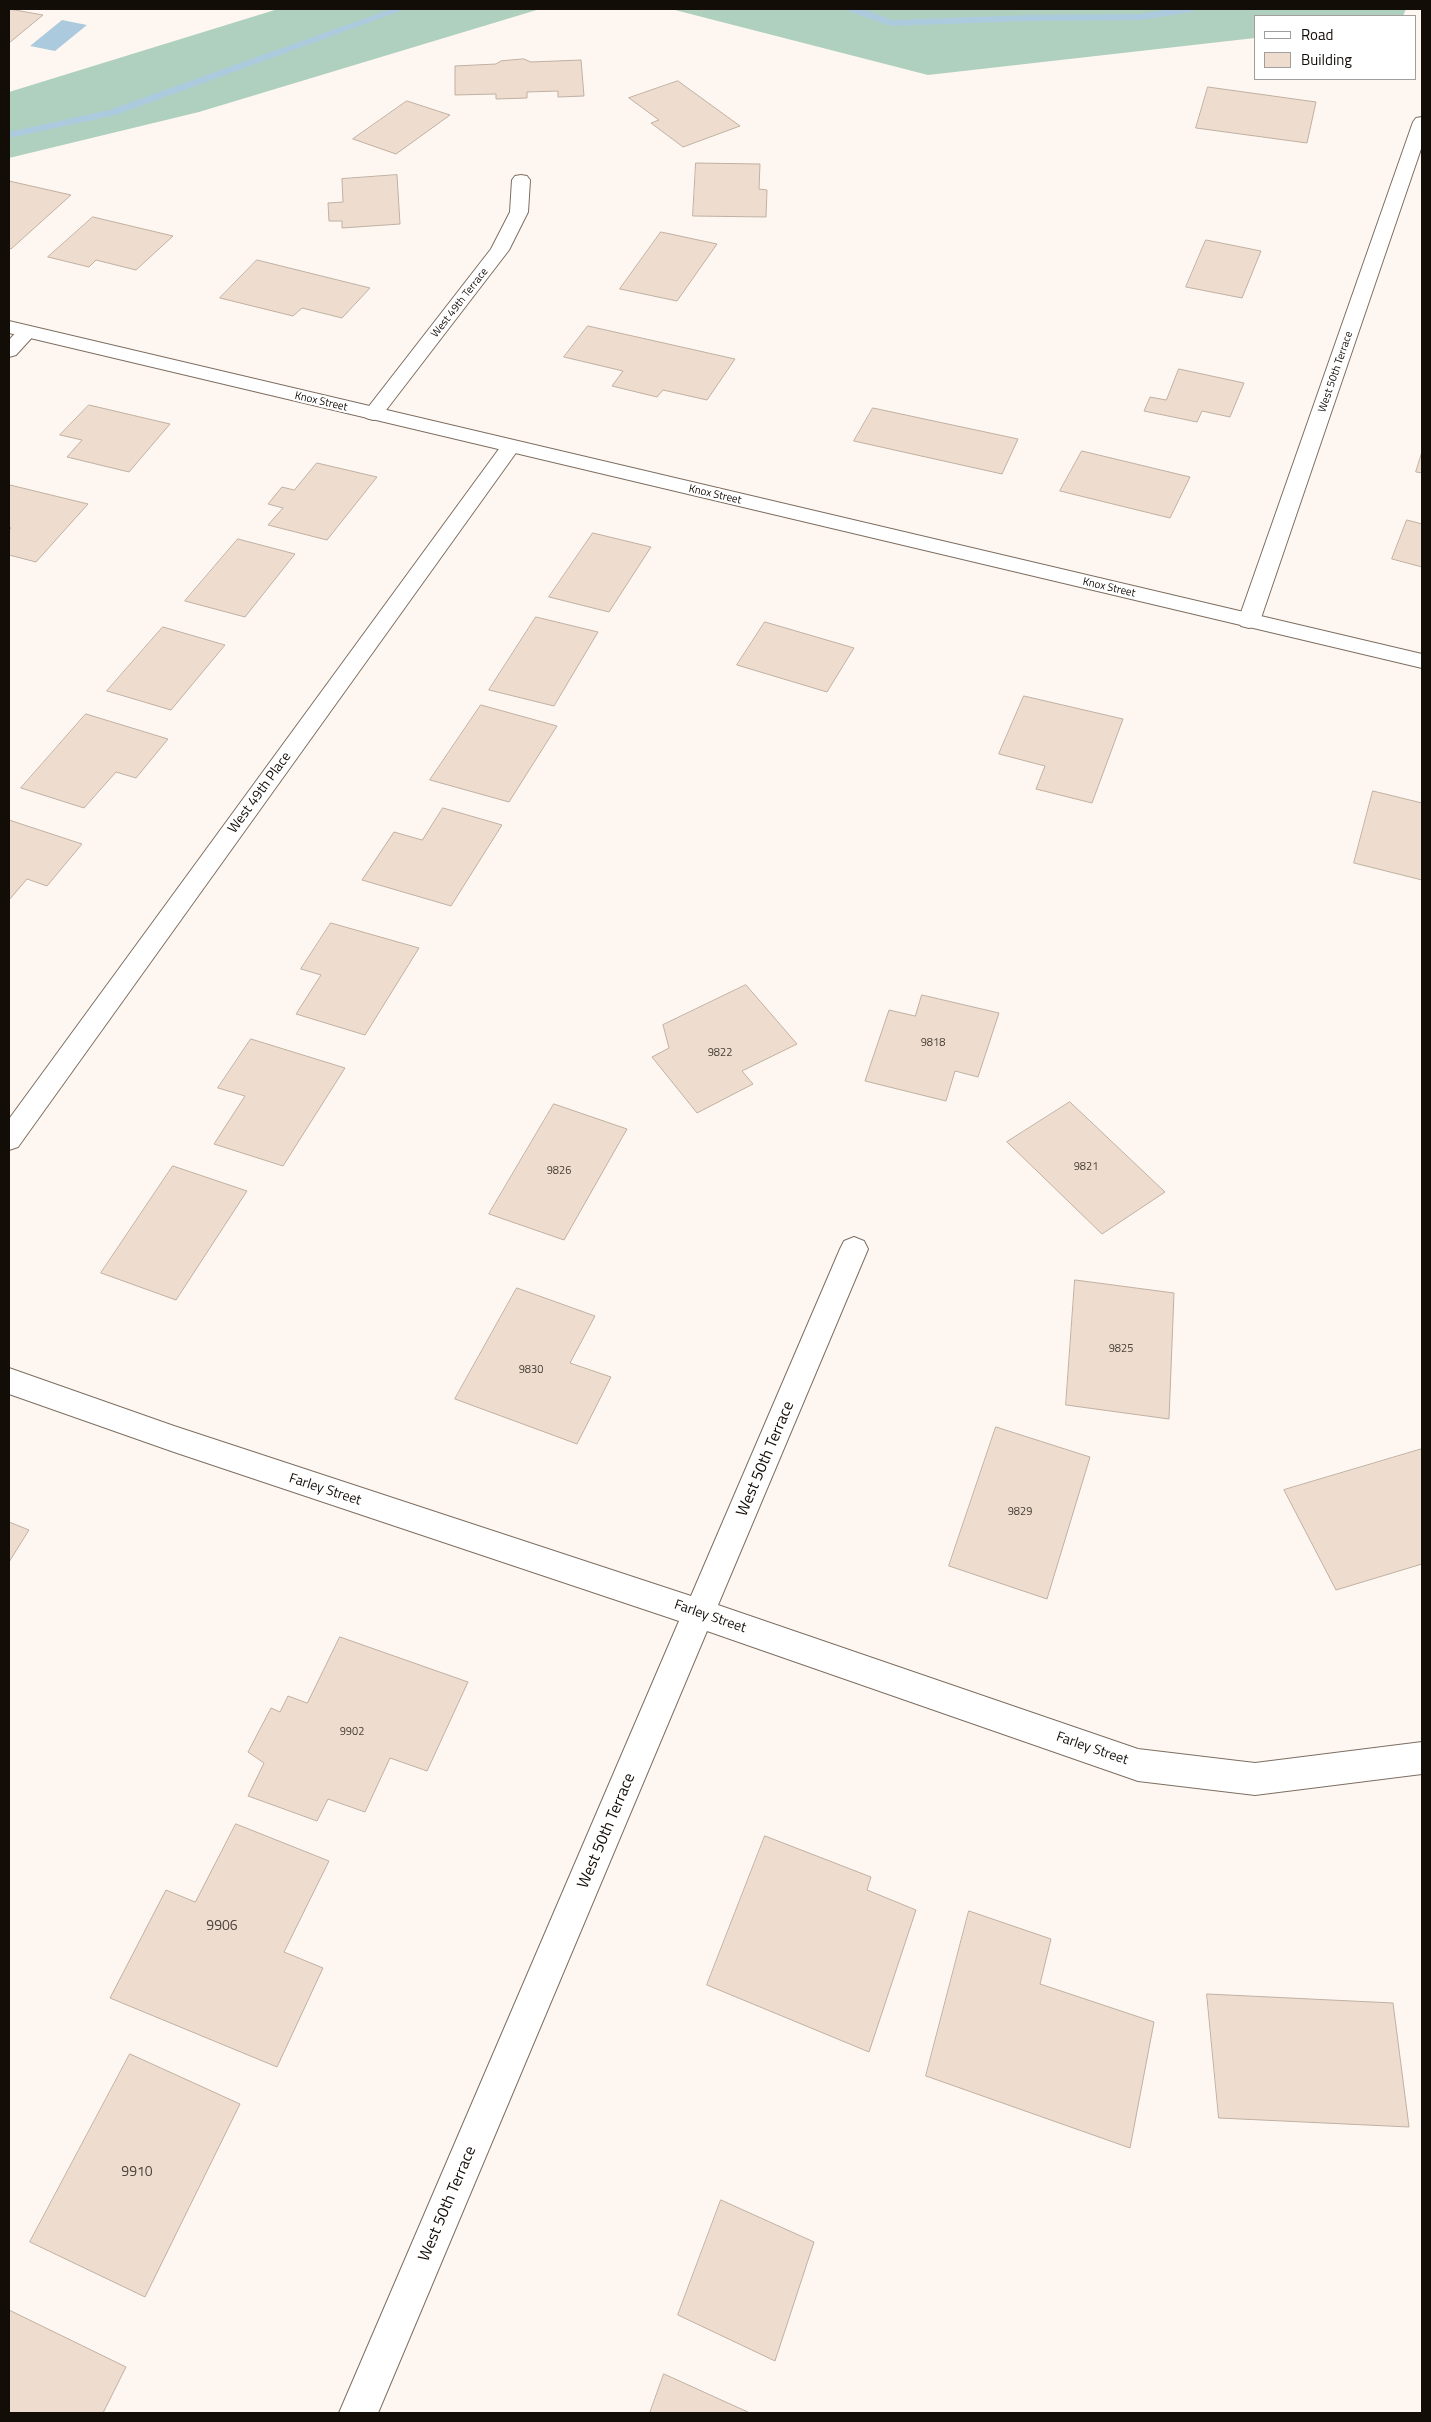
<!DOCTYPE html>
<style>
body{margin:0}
#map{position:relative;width:1431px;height:2422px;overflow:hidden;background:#fef7f1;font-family:"Titillium Web",sans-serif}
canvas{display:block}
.frame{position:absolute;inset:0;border:10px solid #130d08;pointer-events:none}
.legend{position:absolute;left:1254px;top:15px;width:162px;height:65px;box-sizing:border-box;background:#fff;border:1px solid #a19e9c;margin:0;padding:6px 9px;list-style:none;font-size:15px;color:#130d08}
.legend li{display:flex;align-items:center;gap:10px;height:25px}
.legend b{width:25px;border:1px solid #a19e9c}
</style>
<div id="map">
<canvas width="1431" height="2422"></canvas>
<div class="frame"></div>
<ul class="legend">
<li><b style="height:6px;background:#fff"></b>Road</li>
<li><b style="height:14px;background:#eeddce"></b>Building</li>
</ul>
</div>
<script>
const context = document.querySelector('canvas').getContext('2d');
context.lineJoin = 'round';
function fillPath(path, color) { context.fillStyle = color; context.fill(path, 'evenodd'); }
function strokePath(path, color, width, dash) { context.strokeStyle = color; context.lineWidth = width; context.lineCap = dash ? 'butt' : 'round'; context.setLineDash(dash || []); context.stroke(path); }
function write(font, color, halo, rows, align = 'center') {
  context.font = font + ' "Titillium Web",sans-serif'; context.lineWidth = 4.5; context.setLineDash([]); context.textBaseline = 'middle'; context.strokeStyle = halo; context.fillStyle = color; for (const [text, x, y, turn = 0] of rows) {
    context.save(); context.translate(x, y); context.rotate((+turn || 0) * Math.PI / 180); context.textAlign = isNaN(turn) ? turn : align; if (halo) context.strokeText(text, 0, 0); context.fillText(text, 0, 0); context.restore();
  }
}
const forest = new Path2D(`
 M278 9H540L199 112 9 158V92Z
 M671 9H1406L1403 16H1255V38L928 75Z`);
const water = new Path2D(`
 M62 20 87 25 55 51 30 46Z`);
const stream = new Path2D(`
 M391 9H406L116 115 9 138V132L109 110Z
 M847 9H862L892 20 1027 15 1140 14 1172 9H1196L1191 12 1140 20 1027 21 891 26 848 11Z`);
const building = new Path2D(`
 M9 9 43 15 9 43Z
 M524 59 531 62 581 60 584 96 558 97V91L527 92V98L496 99V94L455 95V66L496 64 501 61Z
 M678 81 740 126 683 147 651 123 659 120 629 98Z
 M1208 87 1316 102 1307 143 1196 128Z
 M407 101 450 115 396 154 353 139Z
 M696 163 760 164 759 189 767 190 766 217 693 216Z
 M397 175 400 224 342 228V221H329L328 203 343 202 342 179Z
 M9 181 71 195 11 249 9 248Z
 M93 217 173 236 136 270 96 260 89 267 48 257Z
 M661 232 717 244 677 301 620 289Z
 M1206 240 1261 251 1242 298 1186 287Z
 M257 260 370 288 342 318 302 308 293 316 220 298Z
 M588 326 735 359 707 400 663 390 657 397 612 386 623 371 564 357Z
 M1179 369 1244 383 1230 417 1202 411 1197 422 1144 411 1150 397 1166 400Z
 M89 405 170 424 129 472 67 457 82 440 60 435Z
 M873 408 1018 439 1002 474 854 441Z
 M1082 451 1190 477 1170 518 1060 491Z
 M1422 452V473L1416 472Z
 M317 463 377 477 327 540 268 525 283 508 268 504 282 487 294 490Z
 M10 485 88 504 36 562 9 555V530L11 528 9 527Z
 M1407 520 1422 524V567L1392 559Z
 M593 533 651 547 609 612 549 597Z
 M238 539 295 554 245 617 185 601Z
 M536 617 598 632 554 706 489 690Z
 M765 622 854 648 827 692 737 665Z
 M163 627 225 645 171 710 107 691Z
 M1024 696 1123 719 1092 803 1036 789 1045 766 999 754Z
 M481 705 557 726 509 802 430 780Z
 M86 714 168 739 136 778 116 772 84 808 21 788Z
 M1373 791 1422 803V880L1354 863Z
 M443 808 502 825 451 906 362 880 394 832 422 840Z
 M9 820 82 844 47 886 27 879 9 900Z
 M331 923 419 948 365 1035 296 1014 321 975 301 969Z
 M746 985 797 1044 742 1071 753 1084 697 1113 652 1057 669 1048 663 1025Z
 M922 995 999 1013 978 1077 955 1071 946 1101 865 1081 889 1010 915 1016Z
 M251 1039 345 1068 283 1166 214 1144 245 1096 218 1088Z
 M1070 1102 1165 1192 1102 1234 1007 1142Z
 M554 1104 627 1129 564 1240 489 1214Z
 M173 1166 247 1191 176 1300 101 1273Z
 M1075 1280 1174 1293 1169 1419 1066 1405Z
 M517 1288 595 1316 570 1363 611 1377 577 1444 455 1399Z
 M996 1427 1090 1457 1047 1599 949 1566Z
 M1422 1449V1564L1336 1590 1284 1490Z
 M9 1522 29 1530 9 1562Z
 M340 1637 468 1682 427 1771 390 1758 365 1812 328 1799 317 1821 248 1796 264 1763 248 1752 271 1708 280 1712 288 1696 307 1703Z
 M236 1824 329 1861 284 1952 323 1968 277 2067 110 1998 166 1890 195 1902Z
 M765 1836 871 1877 867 1890 916 1910 869 2052 707 1985Z
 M969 1911 1051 1939 1040 1984 1154 2022 1130 2148 926 2076Z
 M1207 1994 1393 2003 1409 2127 1219 2118Z
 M130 2054 240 2104 145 2297 30 2242Z
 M721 2200 814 2242 775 2361 678 2315Z
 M9 2310 126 2367 103 2413H9Z
 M664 2374 750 2413H650Z`);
const minor = new Path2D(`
 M1422 117V146L1260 621 1257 626 1249 628 1241 626 1238 621 1413 122 1416 118Z
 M521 175 527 176 530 180 528 212 509 250 380 418 373 420 366 418 363 414 366 410 491 249 510 212 512 180 515 176Z
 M27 326 34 328 37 332 16 355 9 357V340L20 328Z
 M511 440 518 442 521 446 518 450 18 1147 9 1150V1119L504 442Z
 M854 1237 864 1241 868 1249 718 1605 1138 1749 1255 1763 1422 1742V1774L1255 1795 1138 1781 707 1631 378 2413H339L679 1621 174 1452 9 1394V1368L174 1426 691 1596 840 1249 844 1241Z`);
const tertiary = new Path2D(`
 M9 321 1422 654V668L9 333Z`);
const farStreetnames = [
 ["West 49th Terrace",460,303,-52],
 ["West 50th Terrace",1336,372,-71],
 ["Knox Street",321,402,13],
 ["Knox Street",715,495,13],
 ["Knox Street",1109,588,13]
];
const numberNames = [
 ["9818",933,1043],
 ["9822",720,1053],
 ["9821",1086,1167],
 ["9826",559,1171],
 ["9825",1121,1349],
 ["9830",531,1370],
 ["9829",1020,1512],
 ["9902",352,1732]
];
const streetNames = [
 ["West 49th Place",260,793,-54],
 ["Farley Street",325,1490,18],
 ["Farley Street",710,1617,19],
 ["Farley Street",1092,1749,19]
];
const nearNumbernames = [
 ["9906",222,1927],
 ["9910",137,2173]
];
const nearStreetnames = [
 ["West 50th Terrace",766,1459,-67],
 ["West 50th Terrace",607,1831,-67],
 ["West 50th Terrace",448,2204,-67]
];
fillPath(forest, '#afd0be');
fillPath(water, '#accade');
fillPath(stream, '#accade');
fillPath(building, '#eeddce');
strokePath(building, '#c0b0a2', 1);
strokePath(minor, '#7d6e61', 2);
strokePath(tertiary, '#7d6e61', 2);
fillPath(minor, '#fff');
fillPath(tertiary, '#fff');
write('11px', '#130d08', '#fff', farStreetnames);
write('11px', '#4a413a', null, numberNames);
write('14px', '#130d08', '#fff', streetNames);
write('14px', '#4a413a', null, nearNumbernames);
write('16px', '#130d08', '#fff', nearStreetnames);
</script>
